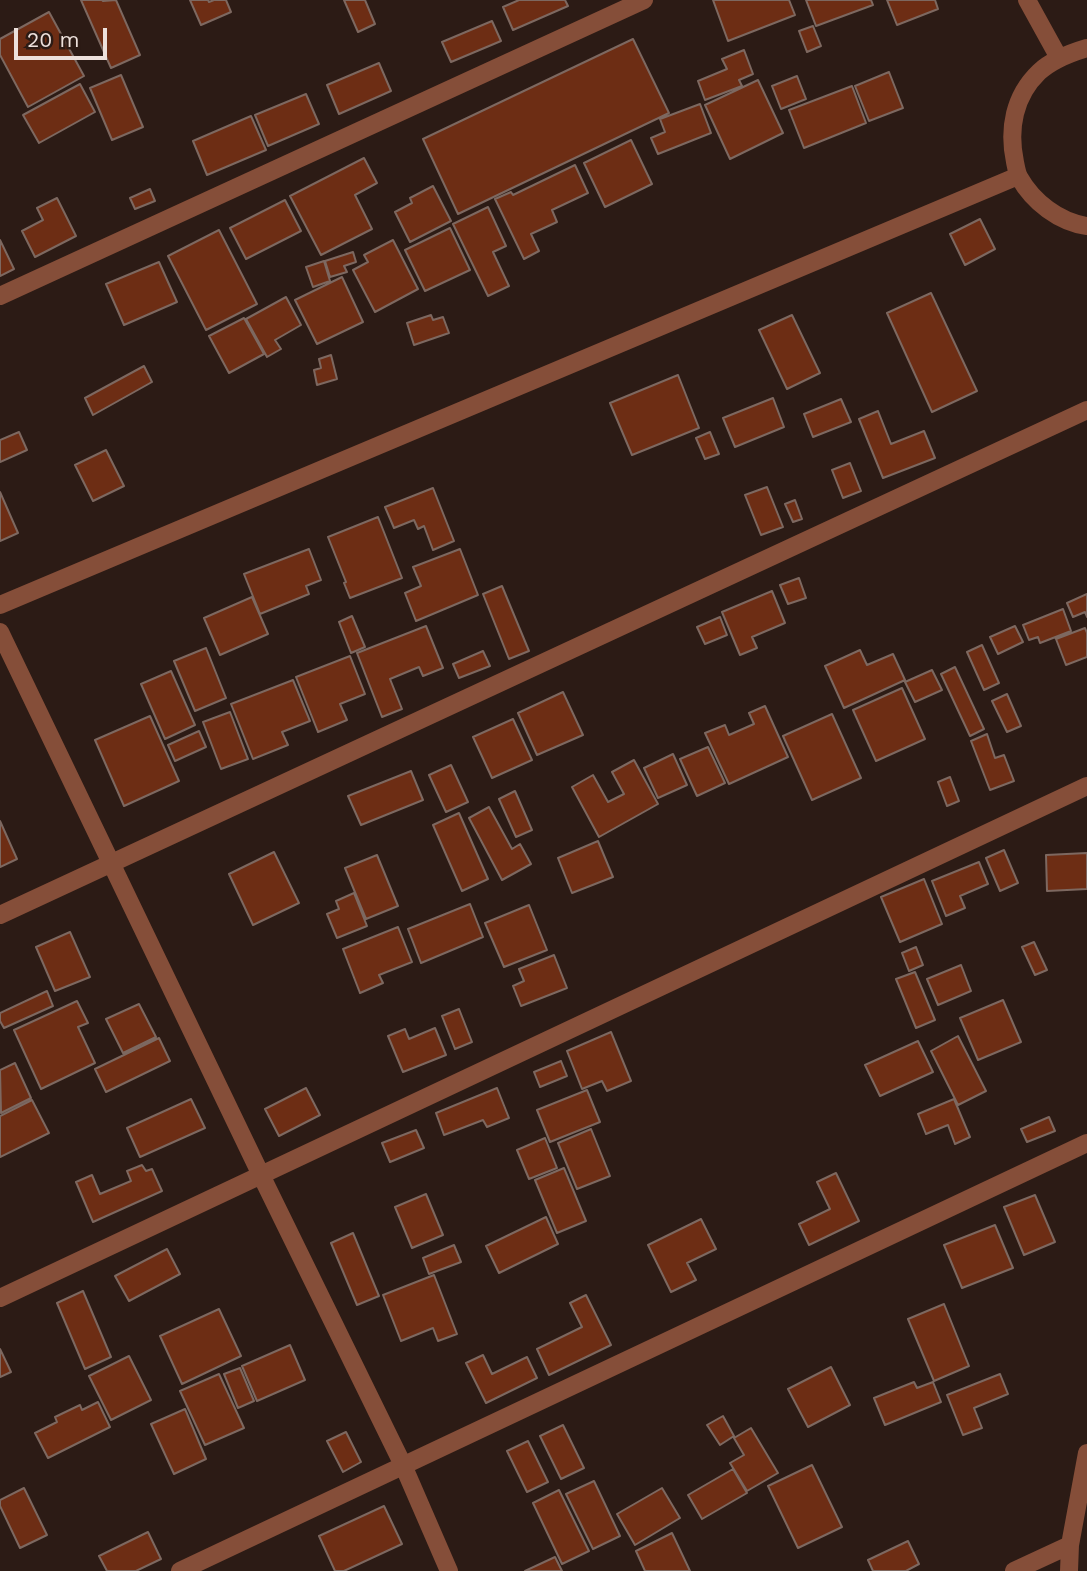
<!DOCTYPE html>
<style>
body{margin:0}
#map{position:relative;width:1087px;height:1571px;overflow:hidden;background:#2c1b15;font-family:"Work Sans",sans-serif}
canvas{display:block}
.scale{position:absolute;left:14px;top:28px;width:93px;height:32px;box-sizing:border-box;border:4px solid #ede1dc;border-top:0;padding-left:9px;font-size:21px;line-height:24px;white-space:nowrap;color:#ede1dc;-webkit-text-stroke:5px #2c1b15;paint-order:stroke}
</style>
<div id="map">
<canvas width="1087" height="1571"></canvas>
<div class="scale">20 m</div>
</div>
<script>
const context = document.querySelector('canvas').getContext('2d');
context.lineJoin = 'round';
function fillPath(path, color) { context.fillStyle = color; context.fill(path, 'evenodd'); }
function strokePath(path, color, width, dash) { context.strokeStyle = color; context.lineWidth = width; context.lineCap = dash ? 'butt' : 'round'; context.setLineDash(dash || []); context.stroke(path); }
const building = new Path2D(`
 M81 0H102L103 1 116 0 140 55 111 68Z
 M190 0H208L209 2 214 0H226L231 12 201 25Z
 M344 0H365L375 24 358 32Z
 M519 0H565L568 6 513 30 503 7Z
 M713 0H789L795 15 728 41Z
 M806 0H871L873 5 816 26Z
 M887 0H935L938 9 897 25Z
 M49 12 84 76 28 107 0 55V39Z
 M492 21 501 41 451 62 442 42Z
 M813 26 821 46 807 52 799 31Z
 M633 39 669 113 458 214 423 139Z
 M744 50 753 74 739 80 742 86 705 100 698 81 727 69 722 59Z
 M379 63 391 91 339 114 327 85Z
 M889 72 903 108 869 121 855 86Z
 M121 75 143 127 112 140 90 88Z
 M797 76 806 99 781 109 772 86Z
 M758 80 783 133 730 159 705 105Z
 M80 84 95 112 39 143 23 115Z
 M852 86 866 123 804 148 789 110Z
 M306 94 319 124 268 146 255 115Z
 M700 104 711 133 658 154 651 138 665 132 660 119Z
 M251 116 266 150 207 175 193 141Z
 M631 140 652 184 605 207 584 163Z
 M364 158 377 183 355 195 372 229 321 255 290 196Z
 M575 165 588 193 552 210 557 222 531 234 539 251 524 259 495 199 511 192 513 195Z
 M433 186 451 221 410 242 395 212 412 203 410 198Z
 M150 189 155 201 135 209 130 198Z
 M57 198 76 236 35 257 22 231 43 220 37 208Z
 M285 200 301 231 246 259 230 228Z
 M488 207 506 246 493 252 509 286 488 296 453 224Z
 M980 219 995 249 965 265 950 234Z
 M450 228 470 270 425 291 405 250Z
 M219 230 257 304 206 330 168 256Z
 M0 240 14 269 0 276Z
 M393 240 418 289 375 312 353 270 368 262 364 255Z
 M353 252 356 262 344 266 347 272 330 277 325 261Z
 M324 261 330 281 313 287 306 267Z
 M159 262 177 302 124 325 106 284Z
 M342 277 363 322 317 344 295 300Z
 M931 293 977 391 932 412 887 313Z
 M286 297 301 325 275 340 281 349 267 357 246 319Z
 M431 315 433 320 443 317 449 333 414 345 407 323Z
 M792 315 820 373 787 389 759 330Z
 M244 318 264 354 229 373 209 336Z
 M331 355 337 379 317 385 314 370 321 368 319 359Z
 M144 366 152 382 93 415 85 398Z
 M678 375 699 428 632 455 610 403Z
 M773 398 784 427 735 447 723 418Z
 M841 399 851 422 813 437 804 414Z
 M878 411 891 444 924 431 935 458 883 478 859 419Z
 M19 432 27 450 0 462V440Z
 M710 432 719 454 705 459 696 438Z
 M106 450 124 486 93 501 75 465Z
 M850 463 861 491 843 498 832 470Z
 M767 487 783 527 761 535 745 495Z
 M433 488 454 541 433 550 424 526 418 529 414 520 394 528 385 507Z
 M0 492 18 533 0 541Z
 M795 500 802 519 793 522 785 504Z
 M378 517 402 578 350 598 344 583 346 582 328 537Z
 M309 549 321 580 306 586 309 594 260 614 244 574Z
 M460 549 478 595 416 621 405 593 421 586 413 567Z
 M799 578 806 598 788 604 780 585Z
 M502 586 529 651 509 659 483 594Z
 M772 591 785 623 752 637 757 648 740 655 722 612Z
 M1087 594V617L1085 612 1073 617 1067 603Z
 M252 597 268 634 220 655 204 618Z
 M1063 609 1071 631 1040 643 1038 637 1029 640 1023 625Z
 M352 616 365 647 351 653 339 622Z
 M720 617 727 635 705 644 697 627Z
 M426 626 443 668 423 676 419 667 390 679 402 709 382 717 357 653Z
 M1015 626 1023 642 998 654 990 637Z
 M1085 628 1087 633V657L1066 665 1056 639Z
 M982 645 999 683 984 690 967 652Z
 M206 648 226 698 195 711 174 661Z
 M860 650 867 665 893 654 905 680 844 708 825 666Z
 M483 651 490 666 459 678 453 664Z
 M350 656 365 694 340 704 347 720 318 732 296 677Z
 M955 667 984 729 970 736 941 674Z
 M932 670 942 690 915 702 905 682Z
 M171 671 195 725 165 739 141 684Z
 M293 680 310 721 282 732 288 745 253 759 231 704Z
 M902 688 925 739 876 761 853 710Z
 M563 692 583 735 537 755 518 713Z
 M1007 694 1021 726 1007 732 992 701Z
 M765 706 788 757 729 784 705 733 725 725 729 735 754 724 749 713Z
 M230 712 248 759 221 769 203 722Z
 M832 714 861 778 812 800 783 736Z
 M150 716 179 781 124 806 95 740Z
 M513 719 532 760 492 778 473 737Z
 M199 731 206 747 175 761 168 745Z
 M987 734 995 758 1004 755 1014 781 990 790 971 741Z
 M708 747 725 783 697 796 680 759Z
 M673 754 687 785 658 798 644 768Z
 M634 760 658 804 599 837 572 787 593 775 608 802 624 794 612 772Z
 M451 765 468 802 446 812 429 775Z
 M411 771 423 800 361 825 348 796Z
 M950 777 959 801 947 806 938 782Z
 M515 791 532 830 516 837 499 799Z
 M489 807 512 849 520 844 531 864 502 880 469 818Z
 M459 813 488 879 462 891 433 825Z
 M0 821 17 859 0 867Z
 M598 841 613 877 572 893 558 858Z
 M1004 850 1018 883 1000 891 986 858Z
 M274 852 299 903 253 925 229 874Z
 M1087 853V889L1047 891 1046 855Z
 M377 855 398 906 366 919 345 868Z
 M979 862 988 884 960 896 965 908 946 916 932 881Z
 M924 879 942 924 900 942 881 897Z
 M354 893 367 926 337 938 327 914 339 909 336 901Z
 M470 904 483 937 421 963 408 929Z
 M529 905 547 950 504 967 485 923Z
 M398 927 412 962 379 975 383 983 360 993 343 949Z
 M70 932 90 977 55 991 36 947Z
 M1034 942 1047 970 1035 975 1022 947Z
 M916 947 923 965 909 971 902 953Z
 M554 955 567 988 521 1006 513 986 524 981 519 969Z
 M961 965 971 991 938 1005 927 979Z
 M915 972 935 1020 916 1028 896 979Z
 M47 991 53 1006 4 1028 0 1021V1013Z
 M1003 1000 1021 1042 978 1060 960 1018Z
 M77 1001 88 1023 78 1027 95 1063 41 1089 14 1030Z
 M139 1004 156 1037 123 1053 106 1019Z
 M459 1009 472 1042 455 1049 442 1016Z
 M435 1028 446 1055 403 1072 388 1036 405 1029 409 1039Z
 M611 1032 631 1081 607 1091 602 1081 582 1089 567 1051Z
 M958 1036 986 1091 958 1105 931 1051Z
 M159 1038 170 1061 106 1092 95 1069Z
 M918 1041 933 1072 880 1096 865 1065Z
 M561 1061 567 1076 540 1087 534 1072Z
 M15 1063 31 1098 1 1113 0 1070Z
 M306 1088 320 1115 279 1136 265 1109Z
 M497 1088 509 1118 487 1127 483 1120 444 1135 436 1113Z
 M587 1090 600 1122 550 1142 537 1110Z
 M191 1099 205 1128 140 1157 127 1128Z
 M954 1099 970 1137 955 1144 948 1125 926 1134 918 1114Z
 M32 1100 49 1133 0 1157V1116Z
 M1049 1117 1055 1131 1027 1142 1021 1129Z
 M591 1129 610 1176 577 1189 558 1143Z
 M416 1130 424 1148 390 1162 382 1143Z
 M545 1138 557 1168 529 1179 517 1150Z
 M142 1165 146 1171 152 1169 162 1191 93 1222 76 1182 92 1175 100 1194 131 1181 127 1171Z
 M564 1168 586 1221 557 1233 535 1180Z
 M836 1173 859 1221 809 1245 799 1224 830 1209 817 1182Z
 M426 1194 443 1235 412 1248 395 1207Z
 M1035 1195 1055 1242 1024 1255 1004 1207Z
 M546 1217 558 1244 499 1273 486 1246Z
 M701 1219 716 1249 687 1263 696 1280 671 1292 648 1245Z
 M995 1225 1013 1268 962 1288 944 1245Z
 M353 1233 379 1296 357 1305 331 1243Z
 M454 1245 461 1262 429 1274 423 1258Z
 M167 1249 180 1274 129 1301 115 1276Z
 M434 1275 457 1334 438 1341 433 1328 401 1341 383 1295Z
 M83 1291 111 1357 85 1369 57 1303Z
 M586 1295 611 1345 549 1375 537 1349 582 1327 570 1303Z
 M944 1304 969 1366 934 1381 908 1319Z
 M219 1309 241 1356 182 1384 160 1336Z
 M290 1345 305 1380 257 1401 242 1366Z
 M0 1349 11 1372 0 1377Z
 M483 1355 492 1374 527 1357 537 1378 486 1403 466 1363Z
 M129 1356 151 1400 111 1420 89 1376Z
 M831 1367 850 1405 808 1427 788 1389Z
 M240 1368 254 1401 238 1408 224 1374Z
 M219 1374 244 1428 205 1445 180 1391Z
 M1000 1374 1008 1394 974 1408 982 1428 963 1435 947 1395Z
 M914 1382 917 1388 933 1382 941 1402 885 1425 874 1398Z
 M98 1402 110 1427 48 1458 35 1433 57 1422 55 1417 80 1405 82 1410Z
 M185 1409 206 1459 174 1474 151 1424Z
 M723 1416 734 1436 720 1445 707 1425Z
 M563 1425 584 1468 561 1479 540 1436Z
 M751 1428 778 1473 747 1491 730 1463 744 1455 734 1438Z
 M346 1432 361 1462 343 1472 327 1441Z
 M528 1441 548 1482 527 1492 507 1451Z
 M812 1465 842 1527 798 1548 768 1486Z
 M733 1469 747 1493 702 1519 688 1495Z
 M594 1481 620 1536 593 1549 566 1494Z
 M24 1488 47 1535 20 1548 0 1506V1500Z
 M662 1488 680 1518 635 1545 617 1514Z
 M559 1490 589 1551 562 1564 533 1503Z
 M384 1506 402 1544 344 1571H335L319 1536Z
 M148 1532 161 1559 136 1571H107L99 1556Z
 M672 1533 690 1571H645L636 1551Z
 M908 1541 919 1564 906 1571H873L868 1560Z
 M555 1557 562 1571H525Z`);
const minor = new Path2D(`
 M1027 0 1059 58
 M1087 48C1070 53 1052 60 1039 72 1014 96 1008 129 1015 162 1016 167 1017 173 1019 177 1033 202 1059 222 1087 226
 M0 296 644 0
 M0 605 1018 176
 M0 632 261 1175 403 1465 449 1571
 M0 915 1087 410
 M0 1298 1087 786
 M180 1571 1087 1143
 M1014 1571 1070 1545
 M1069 1571 1070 1545 1087 1453`);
fillPath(building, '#6d2d14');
strokePath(building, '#7d6860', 2);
strokePath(minor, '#854e39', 18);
</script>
